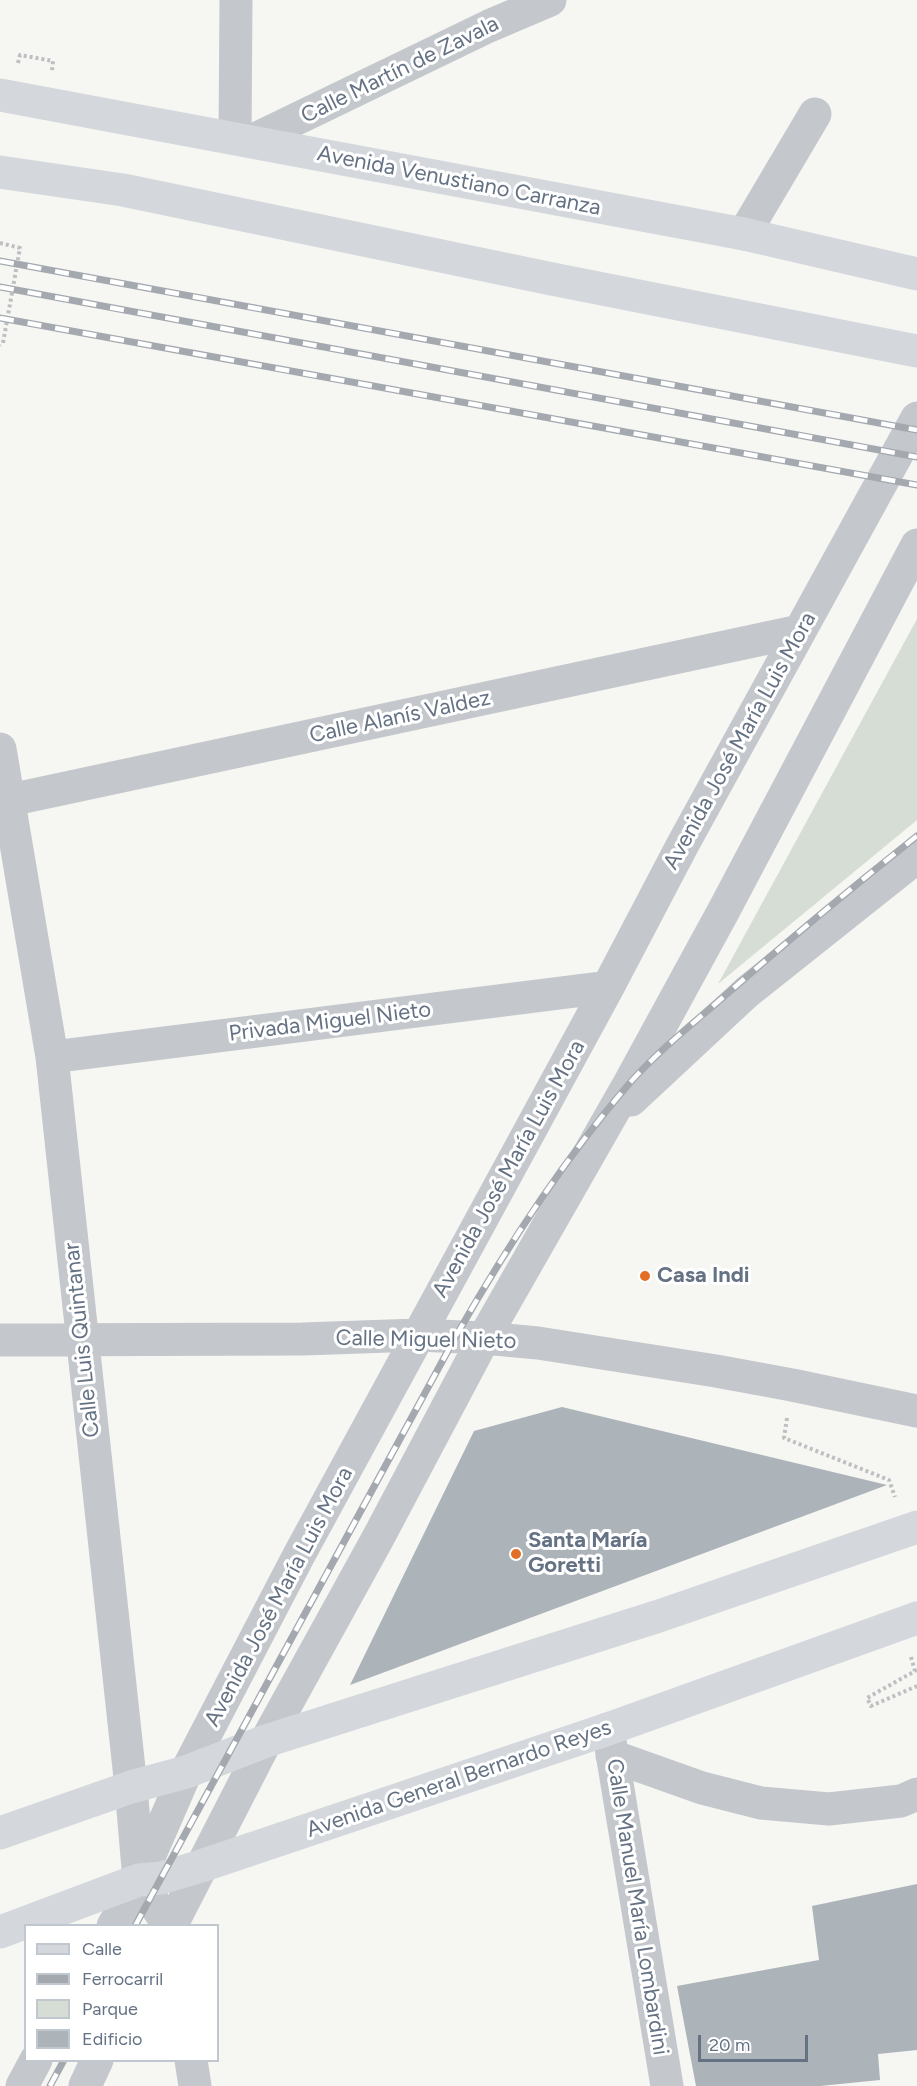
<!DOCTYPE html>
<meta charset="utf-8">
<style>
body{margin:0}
#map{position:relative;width:917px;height:2086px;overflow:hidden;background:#f6f6f3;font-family:Figtree,sans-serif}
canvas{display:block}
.legend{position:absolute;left:24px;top:1924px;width:195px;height:138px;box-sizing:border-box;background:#fff;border:2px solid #c1c7ce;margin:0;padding:8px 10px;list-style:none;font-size:18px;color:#657284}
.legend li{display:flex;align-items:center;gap:12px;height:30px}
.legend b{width:30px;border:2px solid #c1c7ce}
.scale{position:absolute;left:698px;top:2035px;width:110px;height:27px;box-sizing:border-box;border:3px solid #657284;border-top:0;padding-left:8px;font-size:18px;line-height:21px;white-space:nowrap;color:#657284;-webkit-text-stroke:4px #fff;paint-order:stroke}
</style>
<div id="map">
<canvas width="917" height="2086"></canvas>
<ul class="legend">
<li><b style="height:8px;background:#d4d8dc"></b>Calle</li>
<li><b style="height:8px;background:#a4a9b0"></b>Ferrocarril</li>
<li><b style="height:16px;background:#d6ddd4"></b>Parque</li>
<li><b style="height:16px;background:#acb3b9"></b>Edificio</li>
</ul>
<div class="scale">20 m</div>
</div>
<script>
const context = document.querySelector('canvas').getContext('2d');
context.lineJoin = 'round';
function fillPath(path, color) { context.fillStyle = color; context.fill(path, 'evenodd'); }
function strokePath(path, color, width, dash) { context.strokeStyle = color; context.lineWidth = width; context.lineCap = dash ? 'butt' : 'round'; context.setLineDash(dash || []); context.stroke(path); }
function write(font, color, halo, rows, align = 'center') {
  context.font = font + ' Figtree,sans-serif'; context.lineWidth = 6; context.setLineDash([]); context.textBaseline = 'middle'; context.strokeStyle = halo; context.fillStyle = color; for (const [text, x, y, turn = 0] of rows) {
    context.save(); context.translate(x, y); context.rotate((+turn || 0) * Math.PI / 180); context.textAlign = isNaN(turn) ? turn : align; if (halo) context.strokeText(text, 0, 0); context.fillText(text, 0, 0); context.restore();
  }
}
const green = new Path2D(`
 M917 619V820L718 984Z`);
const building = new Path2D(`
 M562 1407 887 1485 350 1685 474 1431Z
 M917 1884V2050L878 2054 880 2080 820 2086H696L677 1986 819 1960 812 1906Z`);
const path = new Path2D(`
 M18 63 20 55 53 61 52 71
 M0 243 20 248 3 343 0 345
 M787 1418 784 1438 889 1480 895 1497
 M911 1657 915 1671 867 1698 871 1706 917 1686`);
const minor = new Path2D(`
 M235 138 236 0
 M251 141 489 26 550 0
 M744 234 815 114
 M0 749 52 1057 131 1787 139 1880 169 1926
 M0 802 800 631
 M52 1057 608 987
 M631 1100 747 992 917 857
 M0 1340 303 1339 418 1335 484 1338 538 1343 716 1371 792 1385 917 1411
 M608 1729 667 2086
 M612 1756 702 1788 761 1803 829 1809 901 1801 917 1794
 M113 1926 139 1880 186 1772 299 1555 608 987 683 844 917 418
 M171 1926 266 1741 378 1538 484 1338 629 1084 724 910 917 545
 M191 2060 195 2086
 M22 2086 36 2060
 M85 2086 97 2060`);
const major = new Path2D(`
 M0 95 744 234 917 274
 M0 172 123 190 552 279 917 351
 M0 1833 131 1787 186 1772 266 1741 659 1616 917 1527
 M0 1932 139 1880 161 1878 201 1866 608 1729 917 1618`);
const rail = new Path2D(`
 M0 261 917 430
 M0 287 917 457
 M0 318 917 485
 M135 1926 456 1336C506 1248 562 1162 628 1085 656 1053 690 1026 721 999 785 943 850 889 917 836
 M50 2086 64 2060`);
const markers = [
 [645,1276,6,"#e36e26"],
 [516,1554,6,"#e36e26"]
];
const streetNames = [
 ["Calle Martín de Zavala",400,70,-26],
 ["Avenida Venustiano Carranza",459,181,11],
 ["Calle Alanís Valdez",400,717,-12],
 ["Avenida José María Luis Mora",740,741,-61],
 ["Privada Miguel Nieto",330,1022,-7],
 ["Avenida José María Luis Mora",509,1169,-61],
 ["Calle Luis Quintanar",82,1340,-96],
 ["Calle Miguel Nieto",426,1340,1],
 ["Avenida José María Luis Mora",279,1597,-62],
 ["Avenida General Bernardo Reyes",459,1779,-19],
 ["Calle Manuel María Lombardini",637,1907,81]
];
const poiNames = [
 ["Casa Indi",657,1276],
 ["Santa María",528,1541],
 ["Goretti",528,1566]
];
fillPath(green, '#d6ddd4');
fillPath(building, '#acb3b9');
strokePath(path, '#bebfc2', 4, [3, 3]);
strokePath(minor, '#c4c7cb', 33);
strokePath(major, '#d4d8dc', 33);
strokePath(rail, '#a4a9b0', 7);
strokePath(rail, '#fff', 4.5, [14]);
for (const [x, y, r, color] of markers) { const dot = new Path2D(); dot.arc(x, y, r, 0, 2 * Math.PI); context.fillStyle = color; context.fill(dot); strokePath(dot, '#fff', 2); }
write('22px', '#657284', '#fff', streetNames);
write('bold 22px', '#657284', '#fff', poiNames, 'left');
</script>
